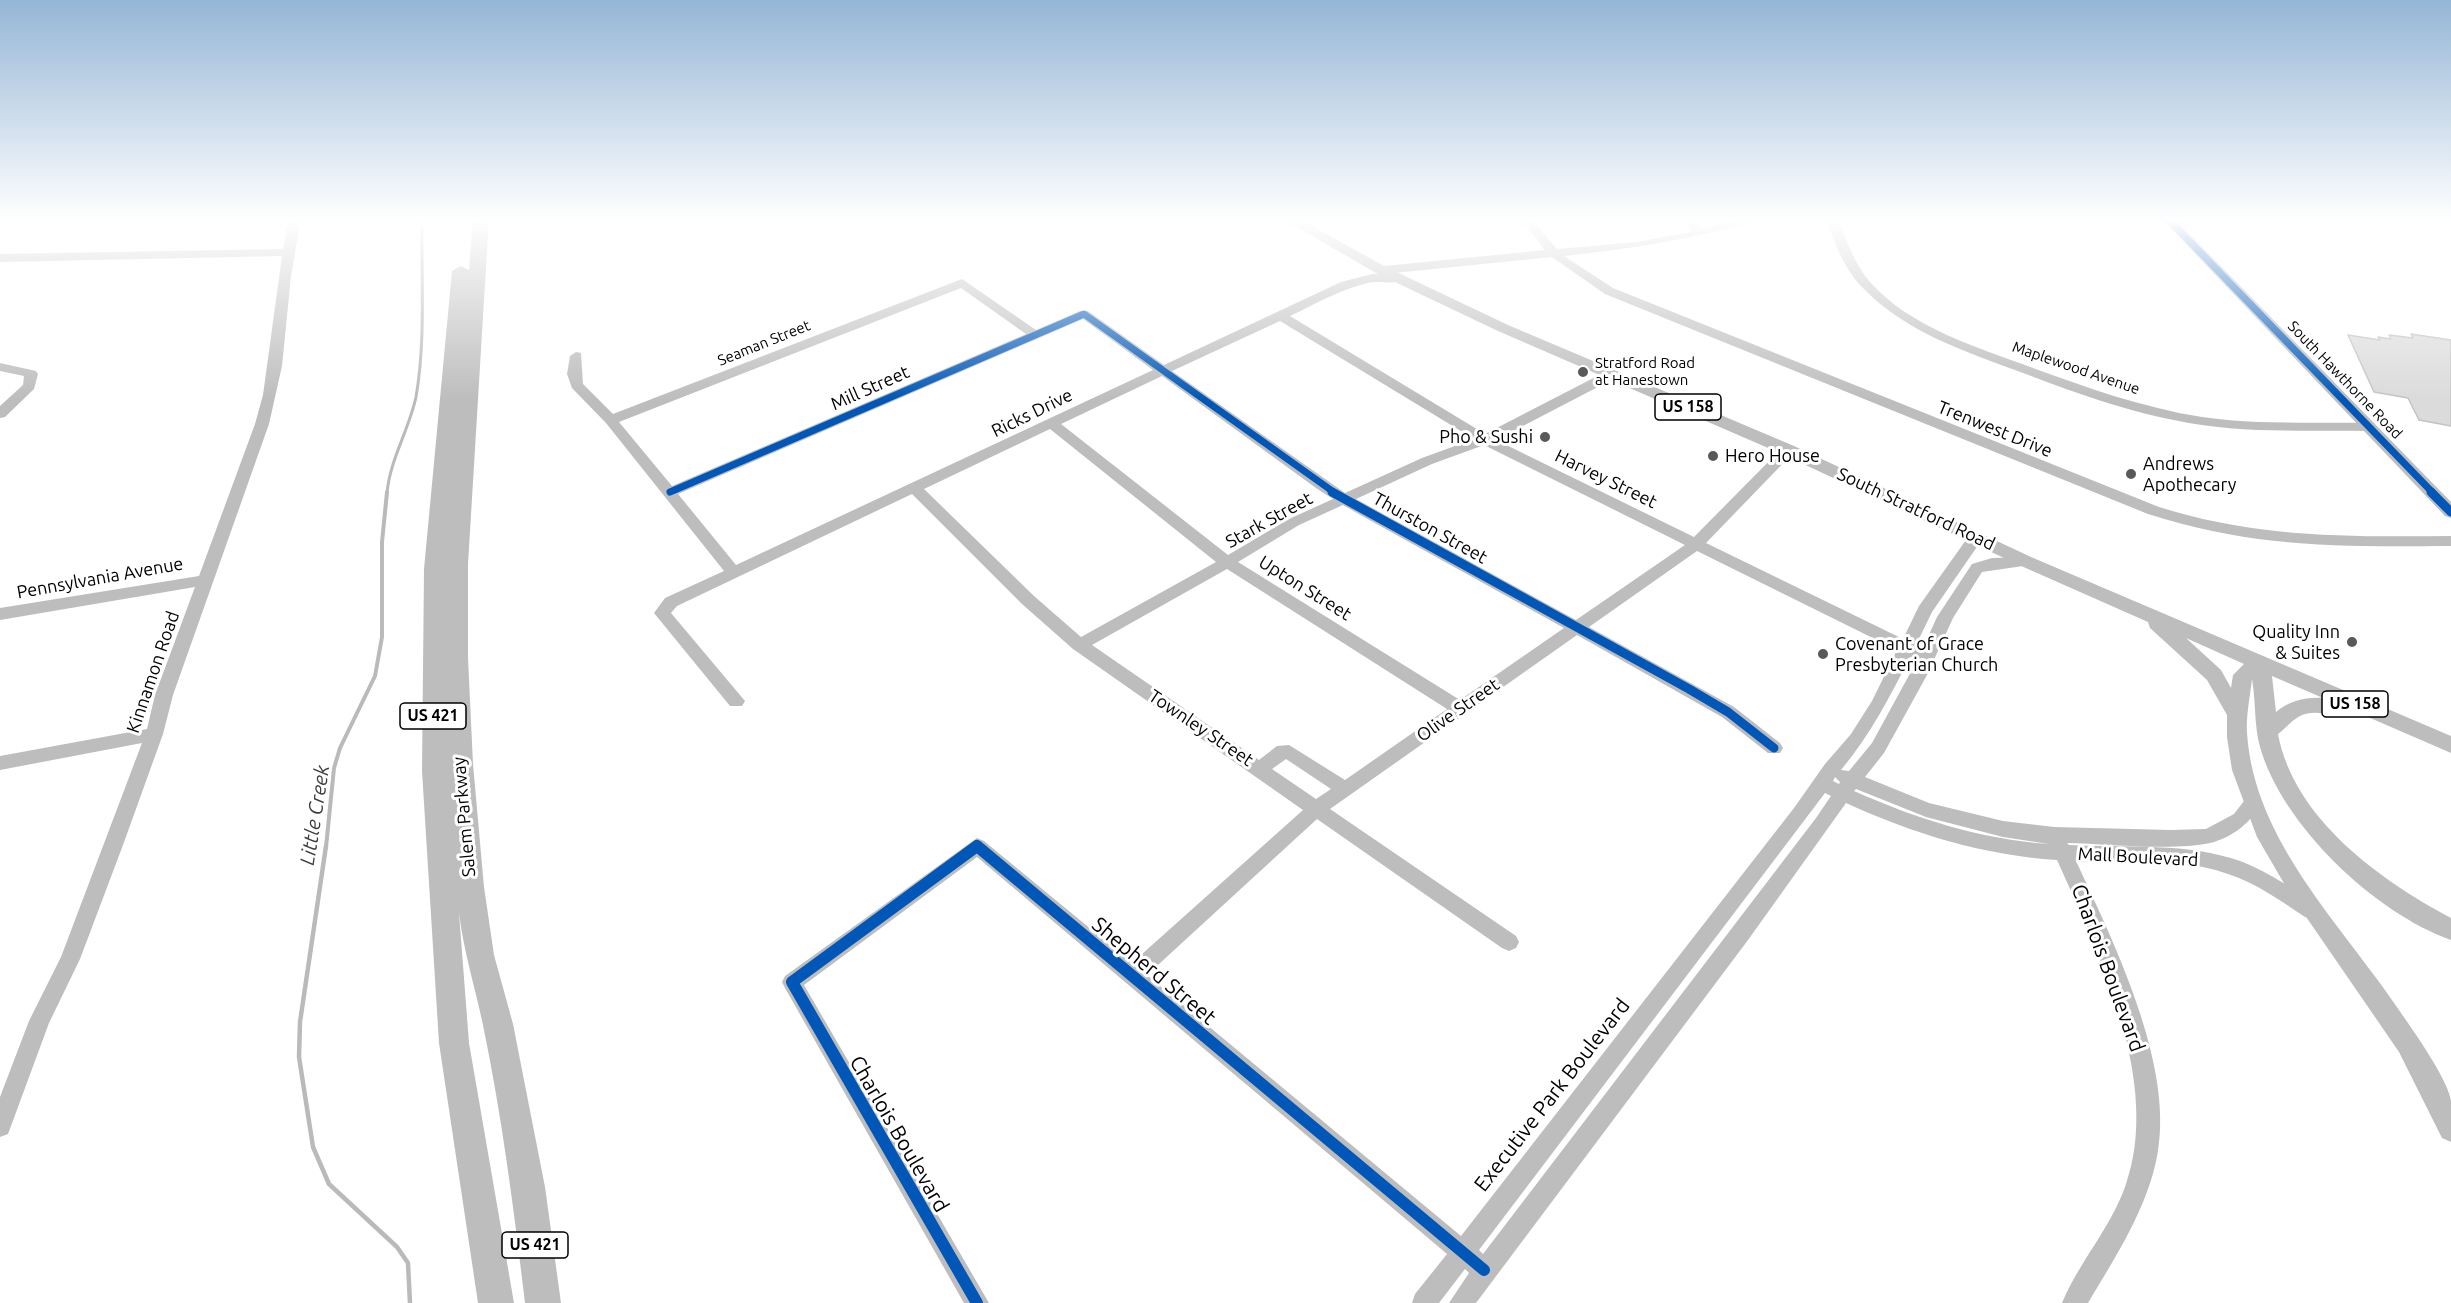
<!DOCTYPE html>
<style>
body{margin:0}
canvas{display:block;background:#fff}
</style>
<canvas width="2451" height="1303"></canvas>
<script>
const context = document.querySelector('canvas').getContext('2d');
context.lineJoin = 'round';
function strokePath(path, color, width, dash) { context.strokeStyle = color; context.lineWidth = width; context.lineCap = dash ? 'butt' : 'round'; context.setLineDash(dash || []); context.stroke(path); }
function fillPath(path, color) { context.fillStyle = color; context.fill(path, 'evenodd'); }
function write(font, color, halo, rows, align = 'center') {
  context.font = font + ' Ubuntu,sans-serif'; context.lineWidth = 6; context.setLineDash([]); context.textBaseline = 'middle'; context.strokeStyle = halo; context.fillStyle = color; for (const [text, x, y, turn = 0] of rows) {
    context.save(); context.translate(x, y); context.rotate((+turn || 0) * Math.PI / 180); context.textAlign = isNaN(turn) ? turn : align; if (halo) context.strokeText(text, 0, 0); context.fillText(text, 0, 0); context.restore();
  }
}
const streamFar2 = new Path2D(`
 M387 493C390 459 409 430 416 397 426 340 421 275 422 218`);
const streamFar1 = new Path2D(`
 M326 847 334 768 340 748 375 676 382 637V542L387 492`);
const stream = new Path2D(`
 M326 846 300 1022 299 1057 313 1147 329 1184 397 1247 408 1263 410 1303`);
const building = new Path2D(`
 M2411 334 2451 340V426L2419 420 2408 398 2374 392 2348 335 2380 340 2378 337 2391 339 2389 335 2413 338Z`);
const minor = new Path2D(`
 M289 218H301L291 276 282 366 269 424 173 695 163 734 123 845 80 959 49 1023 11 1126 8 1134 0 1137V1097L29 1021 61 957 142 743 0 770V756L147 729 155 695 195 587 0 620V608L199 576 255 424 263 395 282 256 0 262V254L283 249Z
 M1520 218H1531L1557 249 1636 242 1691 232 1684 218H1694L1701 229 1743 218H1759L1758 220C1694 239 1631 249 1564 256L1613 288 2159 507C2257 538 2349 537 2451 536V546C2340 547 2255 548 2148 514L1605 294 1552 257 1384 274 1378 270 1384 266 1545 250Z
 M1826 218H1836C1847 239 1854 264 1870 282 1911 328 1977 347 2033 368 2088 388 2144 408 2202 417 2258 425 2314 422 2370 423L2377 427 2370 431C2314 430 2257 433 2202 425 2140 416 2081 395 2023 373 1967 352 1907 333 1864 289 1845 271 1834 242 1826 218Z
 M1372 274H1399L1405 278C1396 286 1380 280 1368 283 1341 289 1315 304 1290 316L1485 434 1607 371H1617V377L1496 440 1694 537 1783 447H1793L1795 450 1793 453 1706 543 1903 639 1919 606 1971 533H1981L1984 537 1981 541 1932 612 1916 645 1922 650 1937 617 1972 564 1992 558 2030 557 2033 561 2030 565 1982 572 1953 618 1927 675 1884 753 1865 777 1929 803 2003 821 2054 827 2171 830 2206 829 2234 814 2247 797 2253 795 2259 797 2262 802C2252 822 2232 838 2210 843 2173 851 2107 844 2067 843L2069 845C2126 848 2188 842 2243 862 2270 873 2294 890 2319 905L2322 911 2319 917 2312 919 2305 917C2281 901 2256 883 2228 874 2181 857 2126 863 2076 861 2113 941 2173 1062 2158 1151 2149 1206 2116 1256 2088 1303H2062C2079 1262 2110 1229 2125 1187 2163 1085 2099 953 2057 860 1982 855 1914 834 1846 803L1748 940 1476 1303H1449L1469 1273 1465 1269 1439 1303H1412L1415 1294 1447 1254 977 857 804 985 989 1303H964L785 988 782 982 785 976 977 838 984 841 1132 963 1303 810 1073 649 1022 604 912 494 677 606 671 613 745 701 742 706H730L654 613 665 598 724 571 606 423 572 388 567 374 570 356 576 352 581 353 583 384 613 414 962 279 1036 330 1080 311H1088L1164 365 1341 282ZM961 288 1026 334 672 486 619 422ZM1083 319 1153 370 736 565 678 494ZM1280 321 1474 439 1422 458 1345 493 1172 371ZM1162 376 1316 488 1333 499 1289 519 1228 555 1061 424ZM1050 429 1216 562 1081 637 1034 596 924 489ZM1484 445 1685 545 1576 620 1356 499 1432 464ZM1343 505 1364 517 1564 628 1460 700 1238 562 1299 525ZM1697 551 1897 650 1872 701 1851 734 1825 764 1794 808 1461 1236 1147 975 1317 819 1502 948 1509 951 1516 948 1519 942 1516 936 1330 809 1577 635 1722 717 1768 753H1780L1783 748 1780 743 1734 707 1589 627ZM1227 569 1447 709 1345 780 1289 745 1277 746 1259 760 1092 645ZM1910 657H1919L1872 743 1849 771 1841 770C1870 735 1890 697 1910 657ZM1286 759 1331 789 1316 799 1272 769ZM1835 777 1840 782 1839 784 1833 781ZM1856 789 1926 817 2003 837 2049 844C1980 839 1917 819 1854 791ZM1825 793 1831 796 1816 818 1483 1254 1479 1250Z
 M0 363 36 371 38 374 34 389 5 417 0 418V406L23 385 24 376 0 371Z`);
const major = new Path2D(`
 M1281 218H1297L1386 267 1508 325 1794 446 2031 557 2451 736V753L2361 714C2343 723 2319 706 2300 716 2292 720 2286 728 2278 734 2294 819 2380 880 2451 918V940C2375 913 2282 825 2260 747 2254 725 2256 702 2252 679 2250 697 2246 715 2247 733 2254 841 2342 925 2399 1010 2412 1029 2448 1079 2451 1101 2451 1114 2451 1129 2451 1142L2442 1138 2399 1052 2289 892 2257 837 2232 770 2227 737V715L2207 680 2150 628 2148 622 2019 565 1782 454 1498 331 1376 273ZM2186 638 2244 664 2233 675 2231 688 2221 670ZM2272 676 2323 698C2306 697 2289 701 2276 712Z
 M2161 218H2174L2451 502V518L2445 516Z`);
const highway = new Path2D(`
 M473 218H489L468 564V658L473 764 484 887 494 955 513 1024 545 1187 561 1303H525C514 1210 502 1117 483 1025 475 987 464 953 459 913L469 1043 514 1303H478L439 1043 422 771 424 569 452 271 461 266 469 270Z`);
const cyclewayFar2 = new Path2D(`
 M2167 218 2433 493
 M670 492 1084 314 1335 493`);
const cyclewayFar1 = new Path2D(`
 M1332 492 1689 689 1728 712 1774 748
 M2431 492 2451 512
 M975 847H979`);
const cycleway = new Path2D(`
 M977 1303 792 982 977 846 1484 1270`);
const markers = [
 [1583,372,6,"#595959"],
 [1545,437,6,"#595959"],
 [1713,456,6,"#595959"],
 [2131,474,6,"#595959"],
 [2352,642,6,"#595959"],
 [1823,654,6,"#595959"]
];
const farStreetnames = [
 ["Seaman Street",764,343,-22],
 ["Maplewood Avenue",2076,368,19],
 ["South Hawthorne Road",2345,380,46]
];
const farPoinames = [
 ["Stratford Road",1595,363],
 ["at Hanestown",1595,380]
];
const shields = [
 [1688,407,66],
 [2355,704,66],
 [433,716,66],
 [535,1245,66]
];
const shieldNames = [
 ["US 158",1688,407],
 ["US 158",2355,704],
 ["US 421",433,716],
 ["US 421",535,1245]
];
const streetNames = [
 ["Mill Street",870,388,-24],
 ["Ricks Drive",1032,413,-26],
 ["Trenwest Drive",1995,429,22],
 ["Harvey Street",1606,479,26],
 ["South Stratford Road",1916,509,25],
 ["Stark Street",1269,520,-29],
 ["Thurston Street",1430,528,29],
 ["Pennsylvania Avenue",100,578,-10],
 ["Upton Street",1305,588,32],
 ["Kinnamon Road",153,672,-71],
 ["Olive Street",1458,710,-35],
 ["Townley Street",1201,728,34],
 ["Salem Parkway",464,817,-95],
 ["Mall Boulevard",2138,857,3]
];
const poiNames = [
 ["Pho & Sushi",1533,437,"right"],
 ["Hero House",1725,456],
 ["Andrews",2143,464],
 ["Apothecary",2143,485],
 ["Quality Inn",2340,632,"right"],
 ["& Suites",2340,653,"right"],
 ["Covenant of Grace",1835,644],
 ["Presbyterian Church",1835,665]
];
const waterNames = [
 ["Little Creek",315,815,-81]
];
const nearStreetnames = [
 ["Charlois Boulevard",2108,968,70],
 ["Shepherd Street",1154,971,40],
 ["Executive Park Boulevard",1552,1095,-52],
 ["Charlois Boulevard",899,1134,60]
];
strokePath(streamFar2, '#bababa', 3);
strokePath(streamFar1, '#bababa', 4);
strokePath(stream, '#bababa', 4.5);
fillPath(building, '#dbdbdb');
strokePath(building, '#c3c3c3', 1.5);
fillPath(minor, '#bdbdbd');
fillPath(major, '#bdbdbd');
fillPath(highway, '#bdbdbd');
strokePath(cyclewayFar2, '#0057b8', 7);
strokePath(cyclewayFar1, '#0057b8', 9);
strokePath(cycleway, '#0057b8', 12);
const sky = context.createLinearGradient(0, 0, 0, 400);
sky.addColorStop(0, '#95b6d6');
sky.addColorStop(0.55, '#fff');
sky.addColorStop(1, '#ffffff00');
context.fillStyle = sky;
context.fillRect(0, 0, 2451, 400);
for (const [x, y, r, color] of markers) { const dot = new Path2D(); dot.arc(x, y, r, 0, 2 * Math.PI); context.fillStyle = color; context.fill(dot); strokePath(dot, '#fff', 2); }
write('15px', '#000', '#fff', farStreetnames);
write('15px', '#000', '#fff', farPoinames, 'left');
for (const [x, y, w] of shields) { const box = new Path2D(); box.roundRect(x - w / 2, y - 13, w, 26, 4.5); context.fillStyle = '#fff'; context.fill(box); strokePath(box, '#000', 1.5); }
write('bold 16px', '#000', null, shieldNames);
write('18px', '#000', '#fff', streetNames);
write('18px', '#000', '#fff', poiNames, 'left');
write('italic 20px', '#3d3d3d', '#fff', waterNames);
write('21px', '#000', '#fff', nearStreetnames);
</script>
